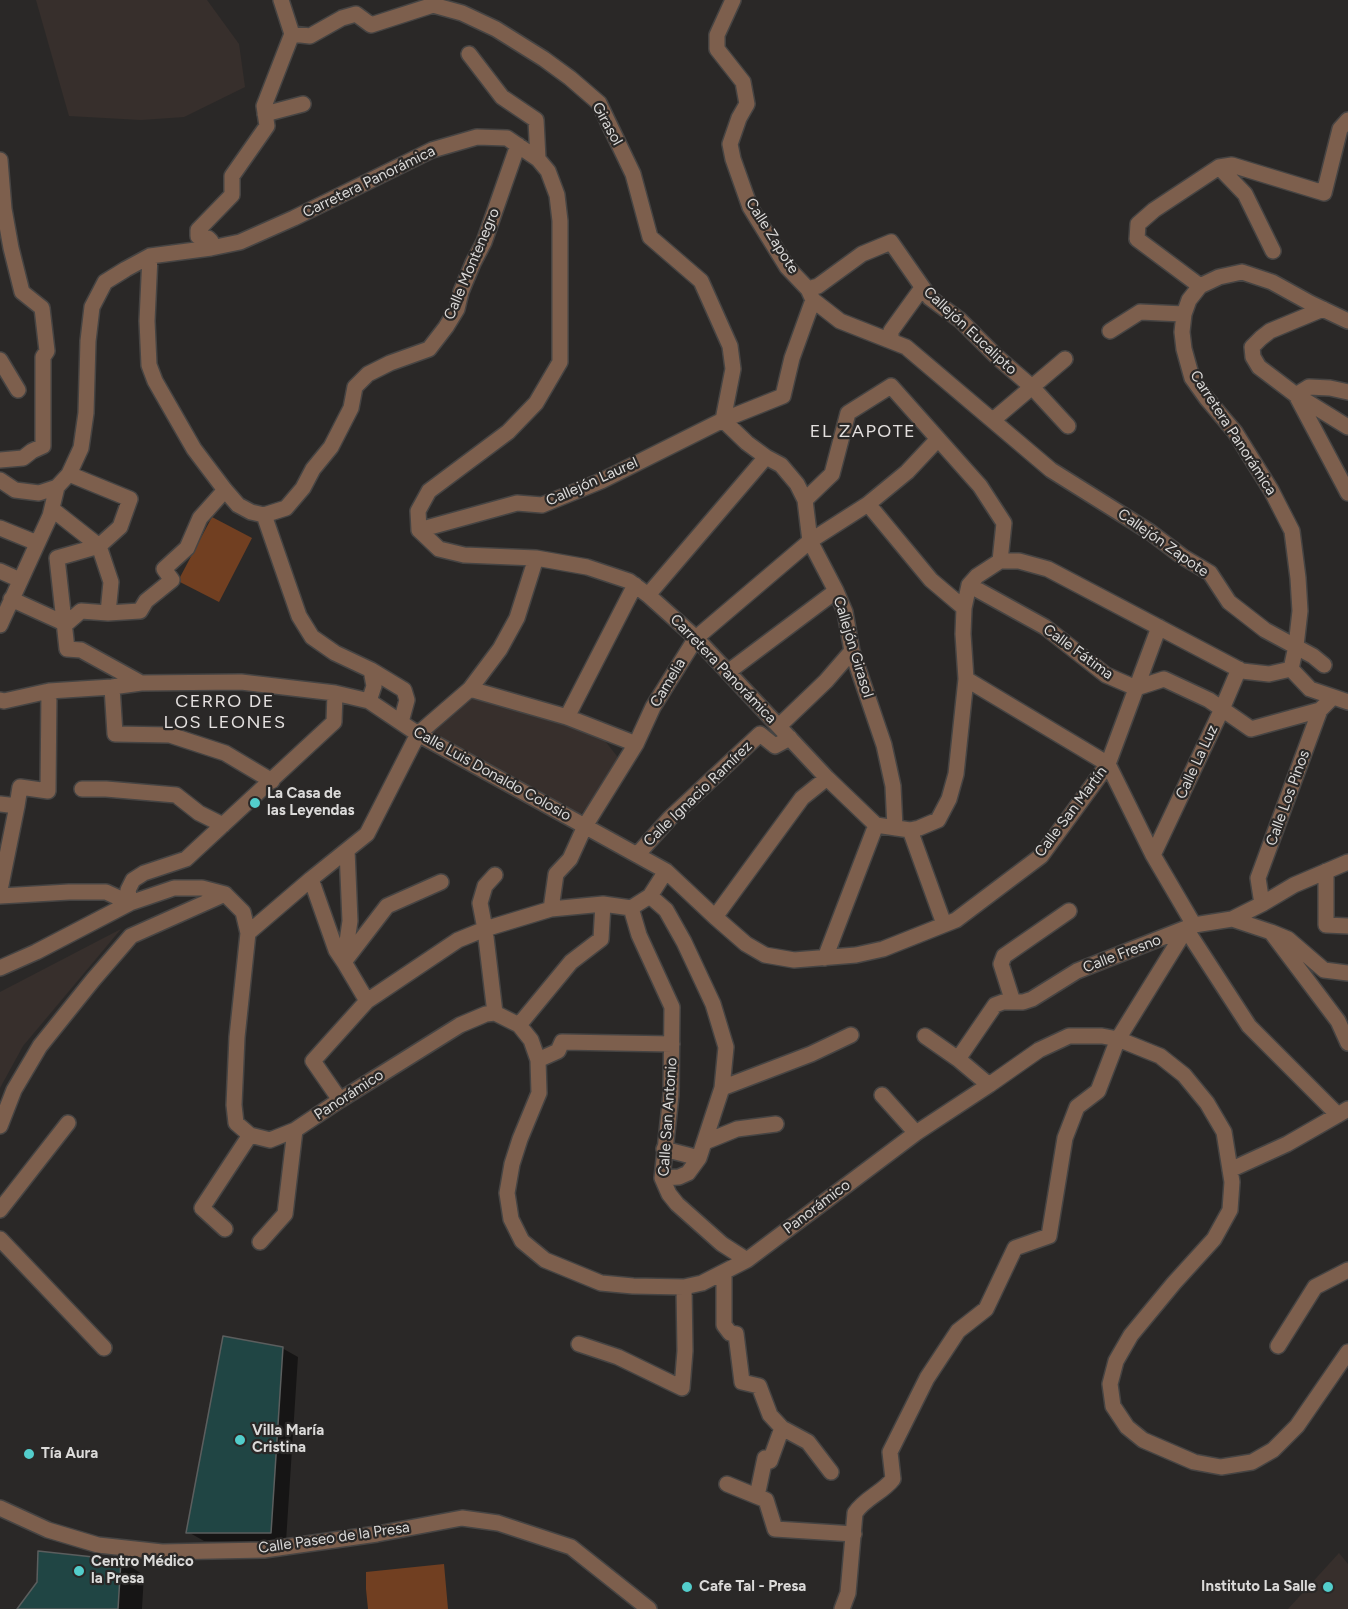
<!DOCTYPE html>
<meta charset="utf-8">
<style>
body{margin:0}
canvas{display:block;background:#2a2827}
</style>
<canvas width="1348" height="1609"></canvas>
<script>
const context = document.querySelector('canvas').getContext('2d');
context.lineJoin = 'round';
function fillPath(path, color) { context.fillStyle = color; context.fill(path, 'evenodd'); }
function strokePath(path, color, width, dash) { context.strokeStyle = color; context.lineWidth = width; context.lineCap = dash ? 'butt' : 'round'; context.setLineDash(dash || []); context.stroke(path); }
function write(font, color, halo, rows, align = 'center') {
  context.font = font + ' Figtree,sans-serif'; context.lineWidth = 4.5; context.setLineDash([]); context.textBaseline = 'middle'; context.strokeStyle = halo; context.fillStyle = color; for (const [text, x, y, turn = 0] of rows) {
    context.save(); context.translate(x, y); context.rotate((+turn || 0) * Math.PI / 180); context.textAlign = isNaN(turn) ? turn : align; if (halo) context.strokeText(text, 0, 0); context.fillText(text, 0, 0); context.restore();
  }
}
const built = new Path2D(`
 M36 0H207L239 44 245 87 184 117 141 120 69 116Z
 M470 695 598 732 620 760 579 817 431 731Z
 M121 929 23 1046 0 1088V992Z
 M1339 1553 1348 1564V1609H1288Z`);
const green = new Path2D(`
 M212 517 252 538 219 602 178 581Z
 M444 1564 448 1609H368L366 1589V1572Z`);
const shadow = new Path2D(`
 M282 1348 298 1357 286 1542 204 1541 188 1532Z
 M121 1561 144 1575 142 1609H19Z`);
const building = new Path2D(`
 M223 1336 283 1347 271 1533H186Z
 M38 1551 121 1560 118 1609H17L37 1582Z`);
const minor = new Path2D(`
 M733 0 717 35V49L743 82 747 104 739 118 730 144 733 159 750 207 787 267 808 289 813 300 840 321 906 347 1051 470 1150 532 1183 557 1210 573 1229 602 1265 630 1313 656 1324 665
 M292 34 310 36 342 18 356 14 371 25 433 5 462 13 496 29 544 59 570 78 599 103 633 174 650 237 701 281 730 346 733 369 723 420
 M469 54 502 97 536 120 538 159
 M265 114 303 104
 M0 160 4 209 11 248 22 292 42 308 47 351 43 357V446L32 451 23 458 0 460
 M1219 167 1245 194 1273 251
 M211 248V241L208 238 198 236V230L232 195V176L267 126 264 106 292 34 281 0
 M150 256 147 321 149 365 155 381 194 449 225 490 238 505 251 512 264 515
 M1200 286 1137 239 1138 224 1154 210 1219 167 1232 165 1324 193 1340 129 1348 120
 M808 289 818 286 862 254 891 242 930 298 960 320 997 357 1032 387 1068 426
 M1323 309 1270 331 1261 338 1252 347 1253 357 1259 367 1296 395 1348 427
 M1110 331 1140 312 1184 314
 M891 341V331L922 288
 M0 360 18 390
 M1348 392 1330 388 1309 387 1296 395 1348 493
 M723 420 747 443 766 457 781 465 797 484 805 500 810 541 836 591 845 612 852 651 884 745 893 786 895 828
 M993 420 1065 359
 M69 474 130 499 120 527 99 546 57 558 67 649 81 650 141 683
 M0 480 15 490 39 493 57 487 69 474 81 448 86 413 88 341 92 307 105 282 126 269 150 256 211 248 240 242 294 218 432 150 477 137 507 138 538 159 548 171 557 195 560 221V362L536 403 508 432 429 491 418 511 419 530 439 549 464 555 536 558 587 567 629 581 648 595 696 638 827 778 876 825 910 830 919 828 938 820 949 799 956 774 966 679 963 634 964 608 969 585 977 576 1000 561H1019L1048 569 1242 671 1269 674 1291 669 1296 646 1300 611 1298 578 1292 531 1271 490 1235 432 1207 399 1192 378 1184 349 1182 332 1184 314 1189 300 1200 286 1219 277 1242 272 1272 282 1310 303 1348 321
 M805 500 832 474 848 413 891 386 980 486 1004 523 1000 561
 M868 504 931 580 964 608
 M52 509 99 546 111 582 108 613
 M264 515 286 508 303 488 313 469 331 447 351 408 355 387 368 374 390 363 429 349 446 327 457 309 461 292 473 263 484 242 518 145
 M264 515 299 616 312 637 335 653 371 670 374 686 369 701
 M0 528 37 543
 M419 530 517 503 542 505 601 481 723 420 783 396 792 358 813 300
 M0 571 20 580
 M969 585 1045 627 1106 675 1136 688 1164 679 1209 700 1251 729 1320 710
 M648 595 766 457
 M11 599 66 624
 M66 624 81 611 108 613 140 611 146 601 172 580 164 569 187 548 200 518 225 490
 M0 625 50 516 57 487
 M1291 669 1310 689 1348 702
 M371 670 404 690 407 700 401 722
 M728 672 836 591
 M966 679 1108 764
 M112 687 115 734 170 735 225 753 272 781
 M470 689 567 717 636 744
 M0 700 4 701 49 691 112 687 141 683 241 682 335 693 369 701 418 734 666 871 715 917 746 944 765 955 794 960 856 955 883 949 956 920 1041 856 1108 764 1159 627
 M567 717 635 585
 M779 726 826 681 852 651
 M1108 764 1153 855 1194 925
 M82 789H106L176 795 199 813 223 825
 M0 804 17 806
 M910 830 944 924
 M347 850 350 921 344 962 367 1001
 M637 855 670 818 760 734 775 746 790 738
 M1153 855 1222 709 1239 669
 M1326 871V925L1348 926
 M495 875 485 886 480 903 485 929 495 1013
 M311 879 336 950 344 962 387 906 441 882
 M0 890 17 806 20 787 48 791 49 691
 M225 894 243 912 248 933 237 1037 234 1105 236 1123 250 1135 270 1140 295 1130 340 1100 460 1025 486 1014 495 1013 519 1025 531 1040 538 1060 539 1093 520 1139 512 1164 507 1193 511 1219 522 1241 545 1260 601 1283 633 1286 684 1287 702 1283 747 1260 916 1133 989 1085 1039 1050 1069 1036H1102L1118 1039 1160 1056 1184 1075 1207 1103 1224 1132 1232 1182 1230 1210 1214 1239 1174 1283 1131 1335 1116 1361 1110 1384 1113 1406 1127 1427 1143 1440 1194 1462 1221 1467 1252 1462 1273 1450 1297 1426 1348 1352
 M0 896 69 892H106L130 903
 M650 896 666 910 684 942 713 1004 726 1047 722 1088 699 1158 688 1173 679 1177 662 1178
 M130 903 128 890 133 880 144 873 186 859 334 722 335 693
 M1262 904 1258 878 1320 710 1333 697
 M631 908 639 935 672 1007 671 1095 662 1178 669 1194 677 1204 722 1244 747 1260
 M631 908 650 896 666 871
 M551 909 556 874 570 859 585 826 636 744 653 707 696 638 810 541 868 504 907 472 938 439
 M715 917 802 798 827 778
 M1232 919 1271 932 1288 939 1324 970 1348 973
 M1271 932 1338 1021 1348 1043
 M248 933 311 879 367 834 418 734 470 689 500 649 517 618 536 558
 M825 958 876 825
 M0 968 36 952 130 903 174 888H202L225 894
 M1013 1002 1001 964 1004 956 1069 911
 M519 1025 571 962 601 939 603 904
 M925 1036 958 1059 989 1085
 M958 1059 995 1005 1003 1002H1023L1032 999 1077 971 1194 925 1232 919 1262 904 1294 885 1348 862
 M538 1060 558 1051 562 1042 672 1044
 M722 1088 811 1054 851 1035
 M882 1095 916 1133
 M340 1100 313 1061 367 1001 458 940 485 929 551 909 603 904 631 908
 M0 1126 14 1090 40 1046 93 980 131 936 225 894
 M705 1142 737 1129 776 1124
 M664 1149 699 1158
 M1230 1170 1287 1144 1348 1109
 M0 1210 68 1123
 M225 1229 202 1208 250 1135
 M0 1239 104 1348
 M260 1242 285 1214 295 1130
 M724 1272V1325L730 1333 736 1334 742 1382 759 1386 770 1415 782 1428 808 1442 831 1472
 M579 1344 618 1357 682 1388 685 1351 684 1287
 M1278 1346 1315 1287 1348 1270
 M727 1484 766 1500 775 1529 854 1534
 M757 1496 765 1458 770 1461 782 1428
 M0 1508 48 1530 98 1545 162 1552 264 1550 377 1534 462 1518 498 1523 571 1547 649 1609
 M842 1609 848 1593 855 1513C865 1498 882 1493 893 1479L890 1452 927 1378 958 1331 986 1309 1015 1248 1049 1236 1065 1138 1077 1107 1098 1091 1118 1039 1186 929 1249 1026 1338 1115`);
const markers = [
 [255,803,6,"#53cdcb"],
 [240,1440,6,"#53cdcb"],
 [29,1454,6,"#53cdcb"],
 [79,1571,6,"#53cdcb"],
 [687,1587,6,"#53cdcb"],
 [1328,1587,6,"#53cdcb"]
];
const streetNames = [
 ["Girasol",607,124,61],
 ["Carretera Panorámica",369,182,-26],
 ["Calle Zapote",772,236,58],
 ["Calle Montenegro",472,264,-67],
 ["Callejón Eucalipto",970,331,43],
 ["Carretera Panorámica",1233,433,57],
 ["Callejón Laurel",592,482,-24],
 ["Callejón Zapote",1163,543,35],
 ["Callejón Girasol",853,647,73],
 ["Calle Fátima",1078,652,36],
 ["Carretera Panorámica",723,669,46],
 ["Camelia",668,683,-59],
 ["Calle La Luz",1197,762,-65],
 ["Calle Luis Donaldo Colosio",492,774,29],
 ["Calle Ignacio Ramírez",698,794,-44],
 ["Calle Los Pinos",1288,798,-70],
 ["Calle San Martín",1071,812,-53],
 ["Calle Fresno",1122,954,-21],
 ["Panorámico",349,1095,-33],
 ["Calle San Antonio",668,1117,-86],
 ["Panorámico",817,1207,-37],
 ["Calle Paseo de la Presa",334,1538,-8]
];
const poiNames = [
 ["La Casa de",267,794],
 ["las Leyendas",267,811],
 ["Villa María",252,1431],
 ["Cristina",252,1448],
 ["Tía Aura",41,1454],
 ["Centro Médico",91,1562],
 ["la Presa",91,1579],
 ["Cafe Tal - Presa",699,1587],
 ["Instituto La Salle",1316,1587,"right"]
];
const quarterNames = [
 ["EL ZAPOTE",863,432],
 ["CERRO DE",225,702],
 ["LOS LEONES",225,723]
];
fillPath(built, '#372f2c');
fillPath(green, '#713f21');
fillPath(shadow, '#0007');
fillPath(building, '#204544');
strokePath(building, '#5b5e5e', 1.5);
strokePath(minor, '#464443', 18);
strokePath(minor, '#7d5f4d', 15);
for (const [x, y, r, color] of markers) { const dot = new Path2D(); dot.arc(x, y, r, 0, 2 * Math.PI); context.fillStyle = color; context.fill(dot); strokePath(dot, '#2a2827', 2); }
write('15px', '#dbdad9', '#2a2827', streetNames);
write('bold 15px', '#dbdad9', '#2a2827', poiNames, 'left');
context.letterSpacing = '1.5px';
write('18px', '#e4e0df', '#2a2827', quarterNames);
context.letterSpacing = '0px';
</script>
